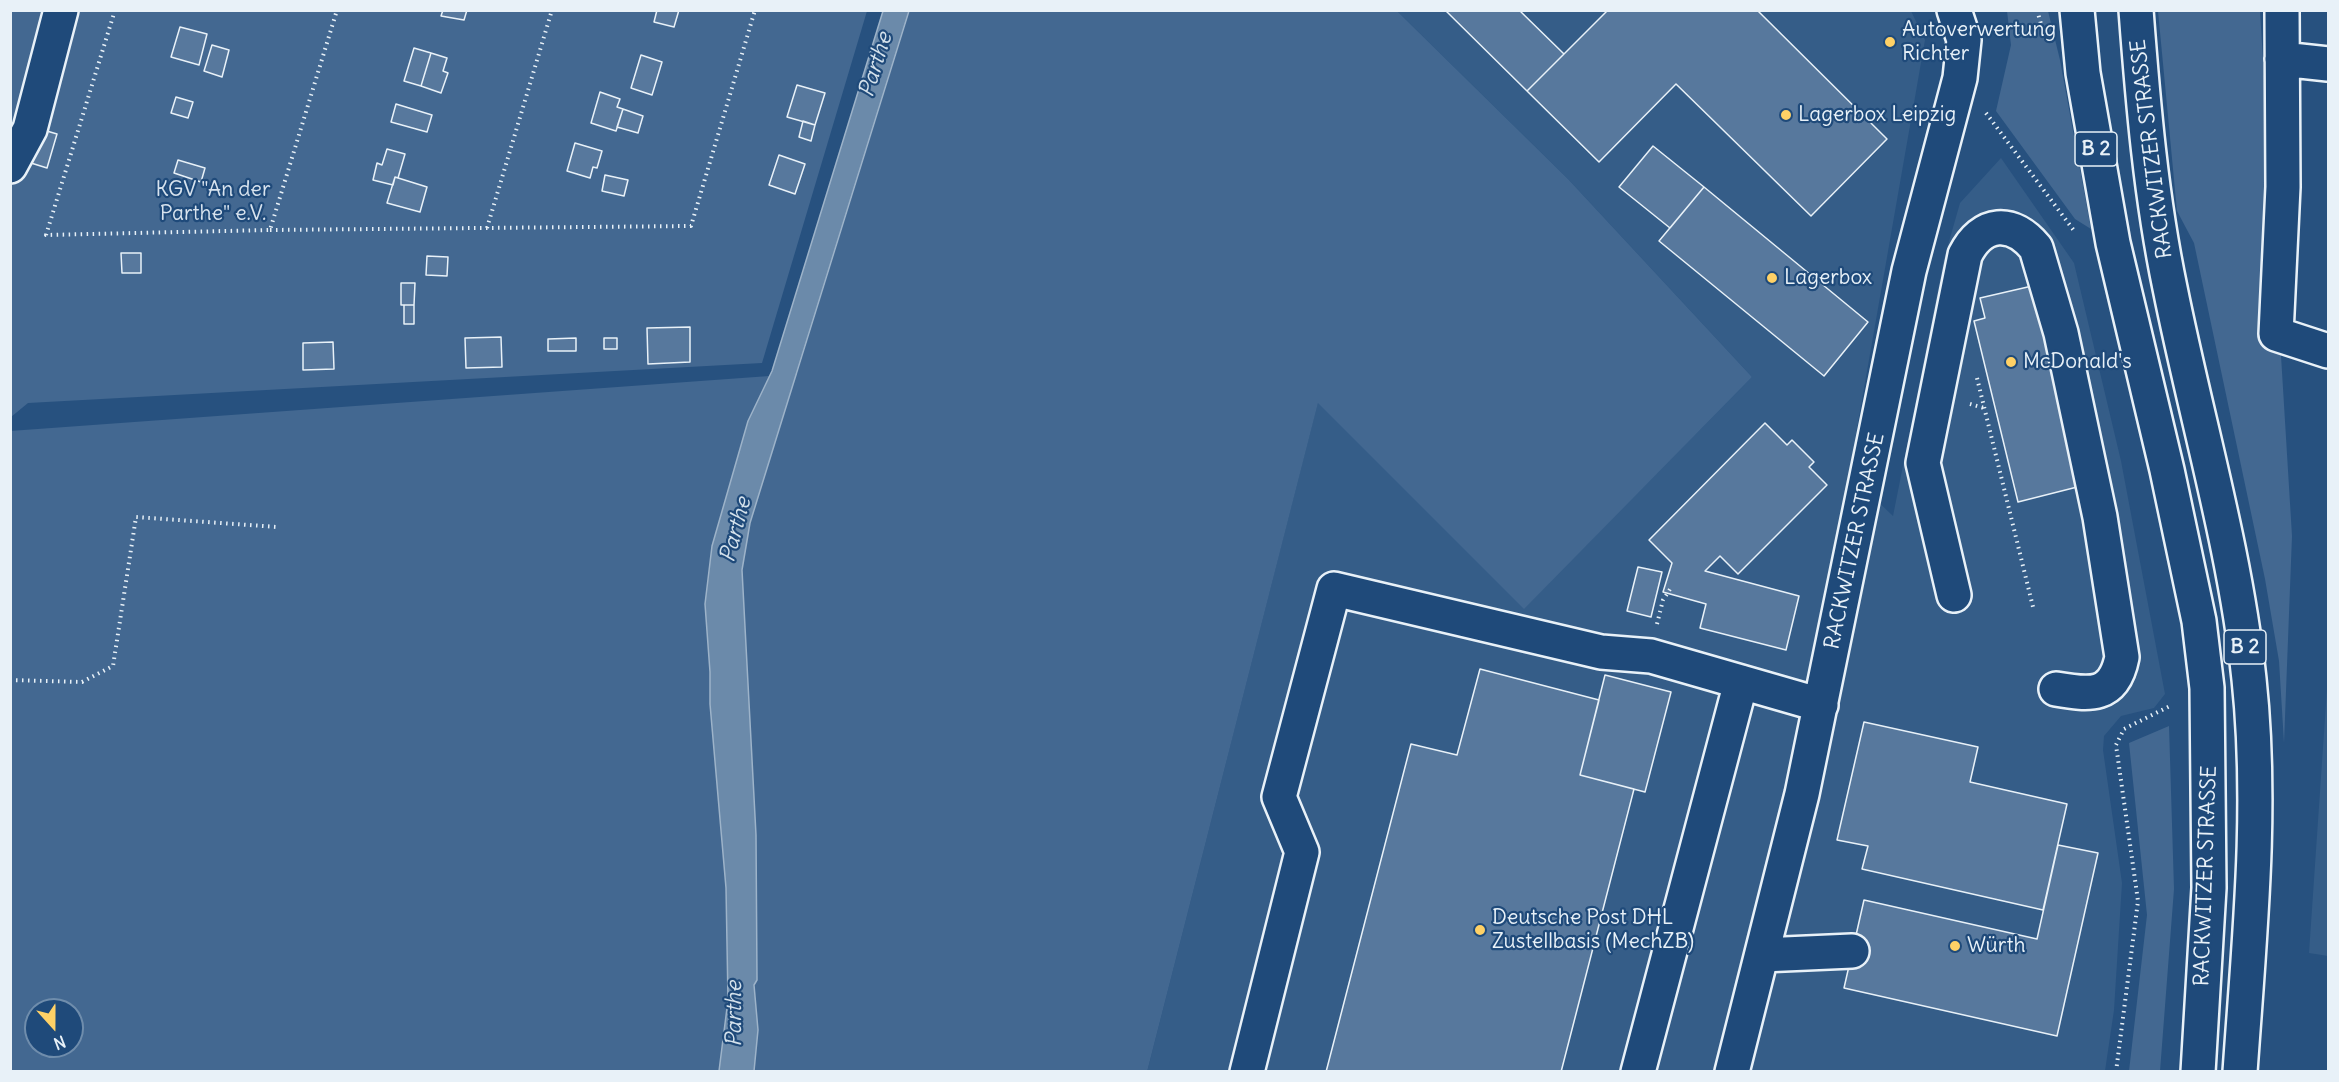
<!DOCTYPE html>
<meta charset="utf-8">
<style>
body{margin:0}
#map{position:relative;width:2339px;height:1082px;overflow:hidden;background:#27517f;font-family:Delius,sans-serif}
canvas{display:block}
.frame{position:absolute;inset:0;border:12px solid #e8f1f8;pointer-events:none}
.north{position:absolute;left:24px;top:998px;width:60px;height:60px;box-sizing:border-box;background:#1f4a7a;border:2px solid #6f8dac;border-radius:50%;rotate:159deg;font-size:16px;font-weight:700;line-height:24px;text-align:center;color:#e8f1f8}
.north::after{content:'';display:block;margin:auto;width:21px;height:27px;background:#ffd166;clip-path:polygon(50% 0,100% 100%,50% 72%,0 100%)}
</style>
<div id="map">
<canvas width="2339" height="1082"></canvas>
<div class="frame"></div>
<div class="north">N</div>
</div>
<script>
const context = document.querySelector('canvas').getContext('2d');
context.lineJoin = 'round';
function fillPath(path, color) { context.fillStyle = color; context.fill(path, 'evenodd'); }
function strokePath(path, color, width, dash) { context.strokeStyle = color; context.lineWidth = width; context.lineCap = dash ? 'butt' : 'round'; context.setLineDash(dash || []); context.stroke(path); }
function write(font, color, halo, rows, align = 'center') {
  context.font = font + ' Delius,sans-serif'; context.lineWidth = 4.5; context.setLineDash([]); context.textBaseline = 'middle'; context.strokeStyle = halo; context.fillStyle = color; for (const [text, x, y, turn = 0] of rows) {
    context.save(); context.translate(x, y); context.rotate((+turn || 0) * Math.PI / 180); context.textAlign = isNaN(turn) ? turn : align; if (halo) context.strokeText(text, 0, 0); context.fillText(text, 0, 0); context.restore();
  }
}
const built = new Path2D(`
 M1397 11H1911L1925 40 1849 474 1893 516 1944 259 1960 203 2001 158 2074 263 2121 461 2165 694 2154 708 2121 716 2104 736 2103 750 2122 883 2114 1010 2105 1071 1147 1072 1318 402 1524 608 1752 377 1568 179Z
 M2328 674V956L2309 953Z`);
const green = new Path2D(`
 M910 10 1397 11 1568 179 1752 377 1524 609 1318 403 1147 1072 11 1071 10 431 797 374ZM36 1010H72V1046H36Z
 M10 11H867L762 363 28 403 11 417Z
 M2007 11H2048L2060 60 2091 229 2075 219 1996 111 2011 45Z
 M2158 11H2260L2292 536 2284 743 2279 661 2265 579 2194 243 2177 211Z
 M2169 726 2174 889 2160 1071H2129L2147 915 2129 743Z`);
const water = new Path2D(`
 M883 11H909L750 523 742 570 756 835 757 980 754 985 758 1030 754 1071H719L728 1000 726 888 710 704V672L705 604 712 546 748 421 772 371Z`);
const building = new Path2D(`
 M443 10H467L464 20 441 16Z
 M657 10H679L674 27 654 22Z
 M1445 10H1519L1564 54 1527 91Z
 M1608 10H1757L1887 139 1811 216 1676 84 1599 162 1527 91Z
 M180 27 207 34 199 65 171 57Z
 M212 45 229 50 222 77 204 71Z
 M414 48 431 53 421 86 404 81Z
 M431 53 447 58 443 71 448 73 441 93 421 86Z
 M641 55 662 62 652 95 631 88Z
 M797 85 825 93 815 125 787 117Z
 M600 92 620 99 617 107 623 109 616 131 591 123Z
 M176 97 193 102 188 118 171 113Z
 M396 104 432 115 427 132 391 122Z
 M623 109 643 116 638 133 617 127Z
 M803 121 815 125 811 141 799 137Z
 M40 129 57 134 47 168 31 163Z
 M575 143 602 151 597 168 593 167 590 178 567 171Z
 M1653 146 1704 187 1670 228 1619 187Z
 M387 149 405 154 398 178 395 177 393 185 373 180 377 163 382 165Z
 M779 155 805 164 795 194 769 185Z
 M178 160 205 168 201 182 174 173Z
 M605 175 628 180 624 196 602 191Z
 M395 177 427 187 420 212 387 203Z
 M1704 187 1868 322 1824 376 1659 241Z
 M121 253H141V273H122Z
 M427 256 448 257 447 276 426 275Z
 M401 283H415L414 305H401Z
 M2032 286 2089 484 2018 502 1974 321 1985 318 1980 298Z
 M404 305H414V324H404Z
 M690 327V362L648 364 647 328Z
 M501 337 502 367 466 368 465 338Z
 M576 338V351H548V339Z
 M604 338H617V349H604Z
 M333 342 334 369 303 370V343Z
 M1765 423 1787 445 1792 440 1814 462 1809 467 1827 485 1738 574 1720 556 1705 571 1799 596 1786 650 1700 628 1706 604 1663 592 1672 563 1649 540Z
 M1638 567 1662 572 1651 617 1627 611Z
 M1480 669 1599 700 1580 775 1634 789 1561 1072H1326L1411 744 1457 755Z
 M1605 675 1671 692 1645 792 1580 775Z
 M1864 722 1978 747 1970 782 2067 804 2043 910 1862 869 1868 846 1837 840Z
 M2058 845 2098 853 2057 1036 1844 988 1864 900 2037 939Z`);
const path = new Path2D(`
 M115 10 46 235 270 230 337 10
 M2037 10 2041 24
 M1986 113 2075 232
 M487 228 552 10
 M270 230 691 226 755 10
 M1977 378 2034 611
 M1970 404 1984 408
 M1657 624 1663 600 1672 586
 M10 680 82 682 113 666 136 517 277 527
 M2116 1072 2138 901 2116 745 2124 729 2172 705`);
const minor = new Path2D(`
 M2282 10 2283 187 2276 334 2328 351
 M2282 59 2328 64
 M10 166 30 129 61 10
 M1954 595 1923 463 1965 255C1982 221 2012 219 2036 248L2061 333 2100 517 2122 657C2114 698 2090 695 2056 689
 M1762 955 1852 951
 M1247 1072 1302 852 1279 797 1334 589 1601 652 1651 656 1821 705
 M1638 1072 1741 682
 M1732 1072 1802 794 1909 271 1960 78 1964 40 1954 10`);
const major = new Path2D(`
 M2077 10 2083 73 2113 243 2167 470 2199 621 2207 688 2209 888 2198 1072
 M2136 10C2143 103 2151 197 2170 288 2196 418 2235 547 2249 679 2263 809 2249 942 2240 1072`);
const markers = [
 [1890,42,6,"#ffd166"],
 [1786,115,6,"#ffd166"],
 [1772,278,6,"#ffd166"],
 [2011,362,6,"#ffd166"],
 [1480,930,6,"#ffd166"],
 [1955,946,6,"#ffd166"]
];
const shields = [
 [2096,149,42],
 [2245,647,42]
];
const shieldNames = [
 ["B 2",2096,149],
 ["B 2",2245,647]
];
const poiNames = [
 ["Autoverwertung",1902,30],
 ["Richter",1902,54],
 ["Lagerbox Leipzig",1798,115],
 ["Lagerbox",1784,278],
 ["McDonald's",2023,362],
 ["Deutsche Post DHL",1492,918],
 ["Zustellbasis (MechZB)",1492,942],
 ["Würth",1967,946]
];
const streetNames = [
 ["RACKWITZER STRASSE",2152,149,-97],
 ["RACKWITZER STRASSE",1855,541,-78],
 ["RACKWITZER STRASSE",2206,876,-88]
];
const parkNames = [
 ["KGV \"An der",213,190],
 ["Parthe\" e.V.",213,214]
];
const waterNames = [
 ["Parthe",876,65,-73],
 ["Parthe",736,530,-75],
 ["Parthe",735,1014,-90]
];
fillPath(built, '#355d88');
fillPath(green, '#436891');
fillPath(water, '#6b8aaa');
strokePath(water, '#9db3c9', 1.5);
fillPath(building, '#57789d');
strokePath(building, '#e8f1f8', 1.5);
strokePath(minor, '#e8f1f8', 38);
strokePath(major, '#e8f1f8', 38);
strokePath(path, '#e8f1f8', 4, [1.5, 4.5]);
strokePath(minor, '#1f4a7a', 33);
strokePath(major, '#1f4a7a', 33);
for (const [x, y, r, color] of markers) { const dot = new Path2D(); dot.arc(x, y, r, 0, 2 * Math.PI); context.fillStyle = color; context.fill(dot); strokePath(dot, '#1f4a7a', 2); }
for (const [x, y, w] of shields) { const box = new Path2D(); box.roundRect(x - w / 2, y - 17, w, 34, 4.5); context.fillStyle = '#1f4a7a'; context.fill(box); strokePath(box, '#e8f1f8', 1.5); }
write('bold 20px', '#e8f1f8', null, shieldNames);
write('21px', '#e8f1f8', '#1f4a7a', poiNames, 'left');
write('21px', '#e8f1f8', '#1f4a7a', streetNames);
write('21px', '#d8e3ee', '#1f4a7a', parkNames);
write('italic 22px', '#d5e2ec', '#1f4a7a', waterNames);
</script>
